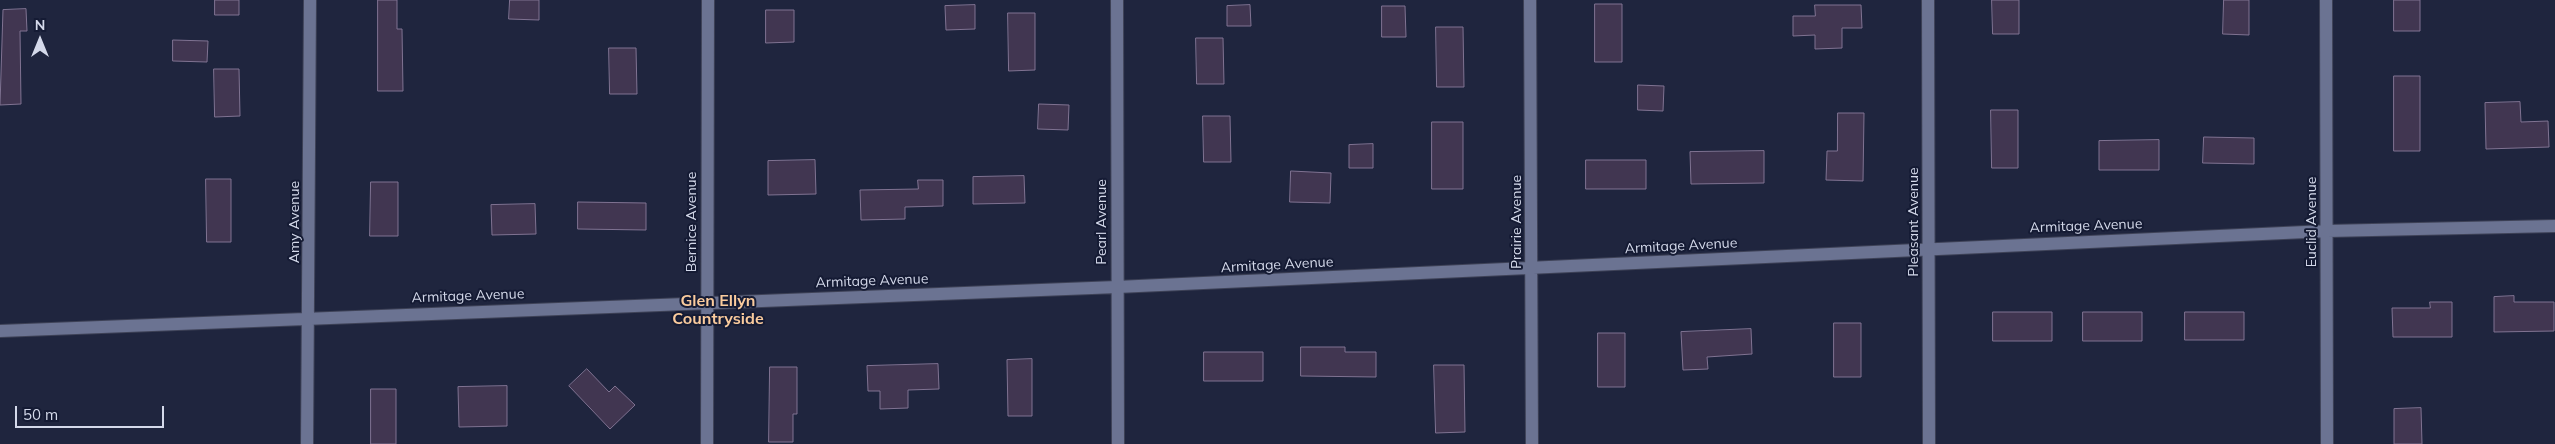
<!DOCTYPE html>
<style>
body{margin:0}
#map{position:relative;width:2555px;height:444px;overflow:hidden;background:#1f253e;font-family:Mulish,sans-serif}
canvas{display:block}
.north{position:absolute;left:15px;top:15px;width:50px;height:50px;-webkit-text-stroke:4px #151b34;paint-order:stroke;rotate:0deg;font-size:14px;font-weight:700;line-height:20px;text-align:center;color:#d4d9ea}
.north::after{content:'';display:block;margin:auto;width:18px;height:22px;background:#d4d9ea;clip-path:polygon(50% 0,100% 100%,50% 72%,0 100%)}
.scale{position:absolute;left:15px;top:406px;width:149px;height:22px;box-sizing:border-box;border:2px solid #d4d9ea;border-top:0;padding-left:6px;font-size:15px;line-height:18px;white-space:nowrap;color:#d4d9ea;-webkit-text-stroke:4px #151b34;paint-order:stroke}
</style>
<div id="map">
<canvas width="2555" height="444"></canvas>
<div class="north">N</div>
<div class="scale">50 m</div>
</div>
<script>
const context = document.querySelector('canvas').getContext('2d');
context.lineJoin = 'round';
function fillPath(path, color) { context.fillStyle = color; context.fill(path, 'evenodd'); }
function strokePath(path, color, width, dash) { context.strokeStyle = color; context.lineWidth = width; context.lineCap = dash ? 'butt' : 'round'; context.setLineDash(dash || []); context.stroke(path); }
function write(font, color, halo, rows, align = 'center') {
  context.font = font + ' Mulish,sans-serif'; context.lineWidth = 4; context.setLineDash([]); context.textBaseline = 'middle'; context.strokeStyle = halo; context.fillStyle = color; for (const [text, x, y, turn = 0] of rows) {
    context.save(); context.translate(x, y); context.rotate((+turn || 0) * Math.PI / 180); context.textAlign = isNaN(turn) ? turn : align; if (halo) context.strokeText(text, 0, 0); context.fillText(text, 0, 0); context.restore();
  }
}
const building = new Path2D(`
 M215 0H239V15H215Z
 M378 0H397V29H402L403 91H378Z
 M510 0H539V20L509 19Z
 M1992 0H2019V34H1993Z
 M2224 0H2249V35L2223 34Z
 M2394 0H2420V31H2394Z
 M1595 4H1622V62H1595Z
 M975 5V29L946 30 945 6Z
 M1250 5 1251 26H1227V6Z
 M1815 5H1861L1862 28H1842V48L1815 49V35L1793 36V16H1815Z
 M1382 6H1405L1406 37H1382Z
 M26 9 27 31H20L21 104 0 105 3 10Z
 M766 10H794V42L766 43Z
 M1008 13H1035V70L1009 71Z
 M1436 27H1463L1464 87H1437Z
 M1196 38H1223L1224 84H1197Z
 M173 40 208 41 207 62 173 61Z
 M609 48H636L637 94H610Z
 M214 69H239L240 116 215 117Z
 M2394 76H2420V151H2394Z
 M1638 85 1664 86 1663 111 1638 110Z
 M2520 102 2521 122 2548 121 2549 147 2486 149 2485 103Z
 M1039 104 1069 105 1068 130 1038 129Z
 M1991 110H2018V168H1992Z
 M1838 113H1864L1863 181 1826 180 1827 151H1837Z
 M1203 116H1230L1231 162H1204Z
 M1432 122H1463V189H1432Z
 M2204 137 2254 138V164L2203 163Z
 M2159 140V170H2099V141Z
 M1373 144V168H1349V145Z
 M1764 151V183L1691 184 1690 152Z
 M815 160 816 194 768 195V161Z
 M1586 160H1646V189H1586Z
 M1291 171 1331 173 1330 203 1290 202Z
 M1024 176 1025 203 973 204V177Z
 M206 179H231V242H207Z
 M918 180H943V206L905 207V219L861 220 860 190 918 189Z
 M371 182H398V236H370Z
 M578 202 646 203V230L578 229Z
 M535 204 536 234 492 235 491 205Z
 M2514 296V302H2554V331L2494 332V297Z
 M2430 302H2452V337H2393L2392 308H2430Z
 M1993 312H2052V341H1993Z
 M2083 312H2142V341H2083Z
 M2185 312H2244V340H2185Z
 M1834 323H1861V377H1834Z
 M1751 329 1752 354 1707 357 1708 369 1683 370 1681 332Z
 M1598 333H1625V387H1598Z
 M1301 347H1345V352H1376V377L1301 376Z
 M1204 352H1263V381H1204Z
 M1032 359V416H1008L1007 360Z
 M938 364 939 389 908 390V408L880 409V391H868L867 366Z
 M1434 365H1464L1465 432 1436 433Z
 M770 367H797V414H793V442H769Z
 M587 369 609 392 615 386 635 405 610 429 569 386Z
 M507 386V426L459 427 458 387Z
 M371 389H396V444H371Z
 M2421 408 2422 444H2394V409Z`);
const minor = new Path2D(`
 M1117 0 1118 444
 M1530 0 1532 444
 M1928 0 1929 444
 M2326 0 2327 444
 M0 331 1117 287 2327 231 2555 226
 M307 444 310 0
 M707 444 708 0`);
const streetNames = [
 ["Amy Avenue",295,222,-90],
 ["Bernice Avenue",692,222,-90],
 ["Pearl Avenue",1102,222,-90],
 ["Prairie Avenue",1517,222,-90],
 ["Pleasant Avenue",1914,222,-90],
 ["Euclid Avenue",2312,222,-90],
 ["Armitage Avenue",2086,226,-2],
 ["Armitage Avenue",1681,246,-3],
 ["Armitage Avenue",1277,265,-3],
 ["Armitage Avenue",872,281,-2],
 ["Armitage Avenue",468,296,-2]
];
const quarterNames = [
 ["Glen Ellyn",718,301],
 ["Countryside",718,319]
];
fillPath(building, '#413651');
strokePath(building, '#807392', 1);
strokePath(minor, '#3e4257', 14);
strokePath(minor, '#6b7392', 12);
write('14px', '#d4d9ea', '#151b34', streetNames);
write('bold 16px', '#facb9d', '#151b34', quarterNames);
</script>
